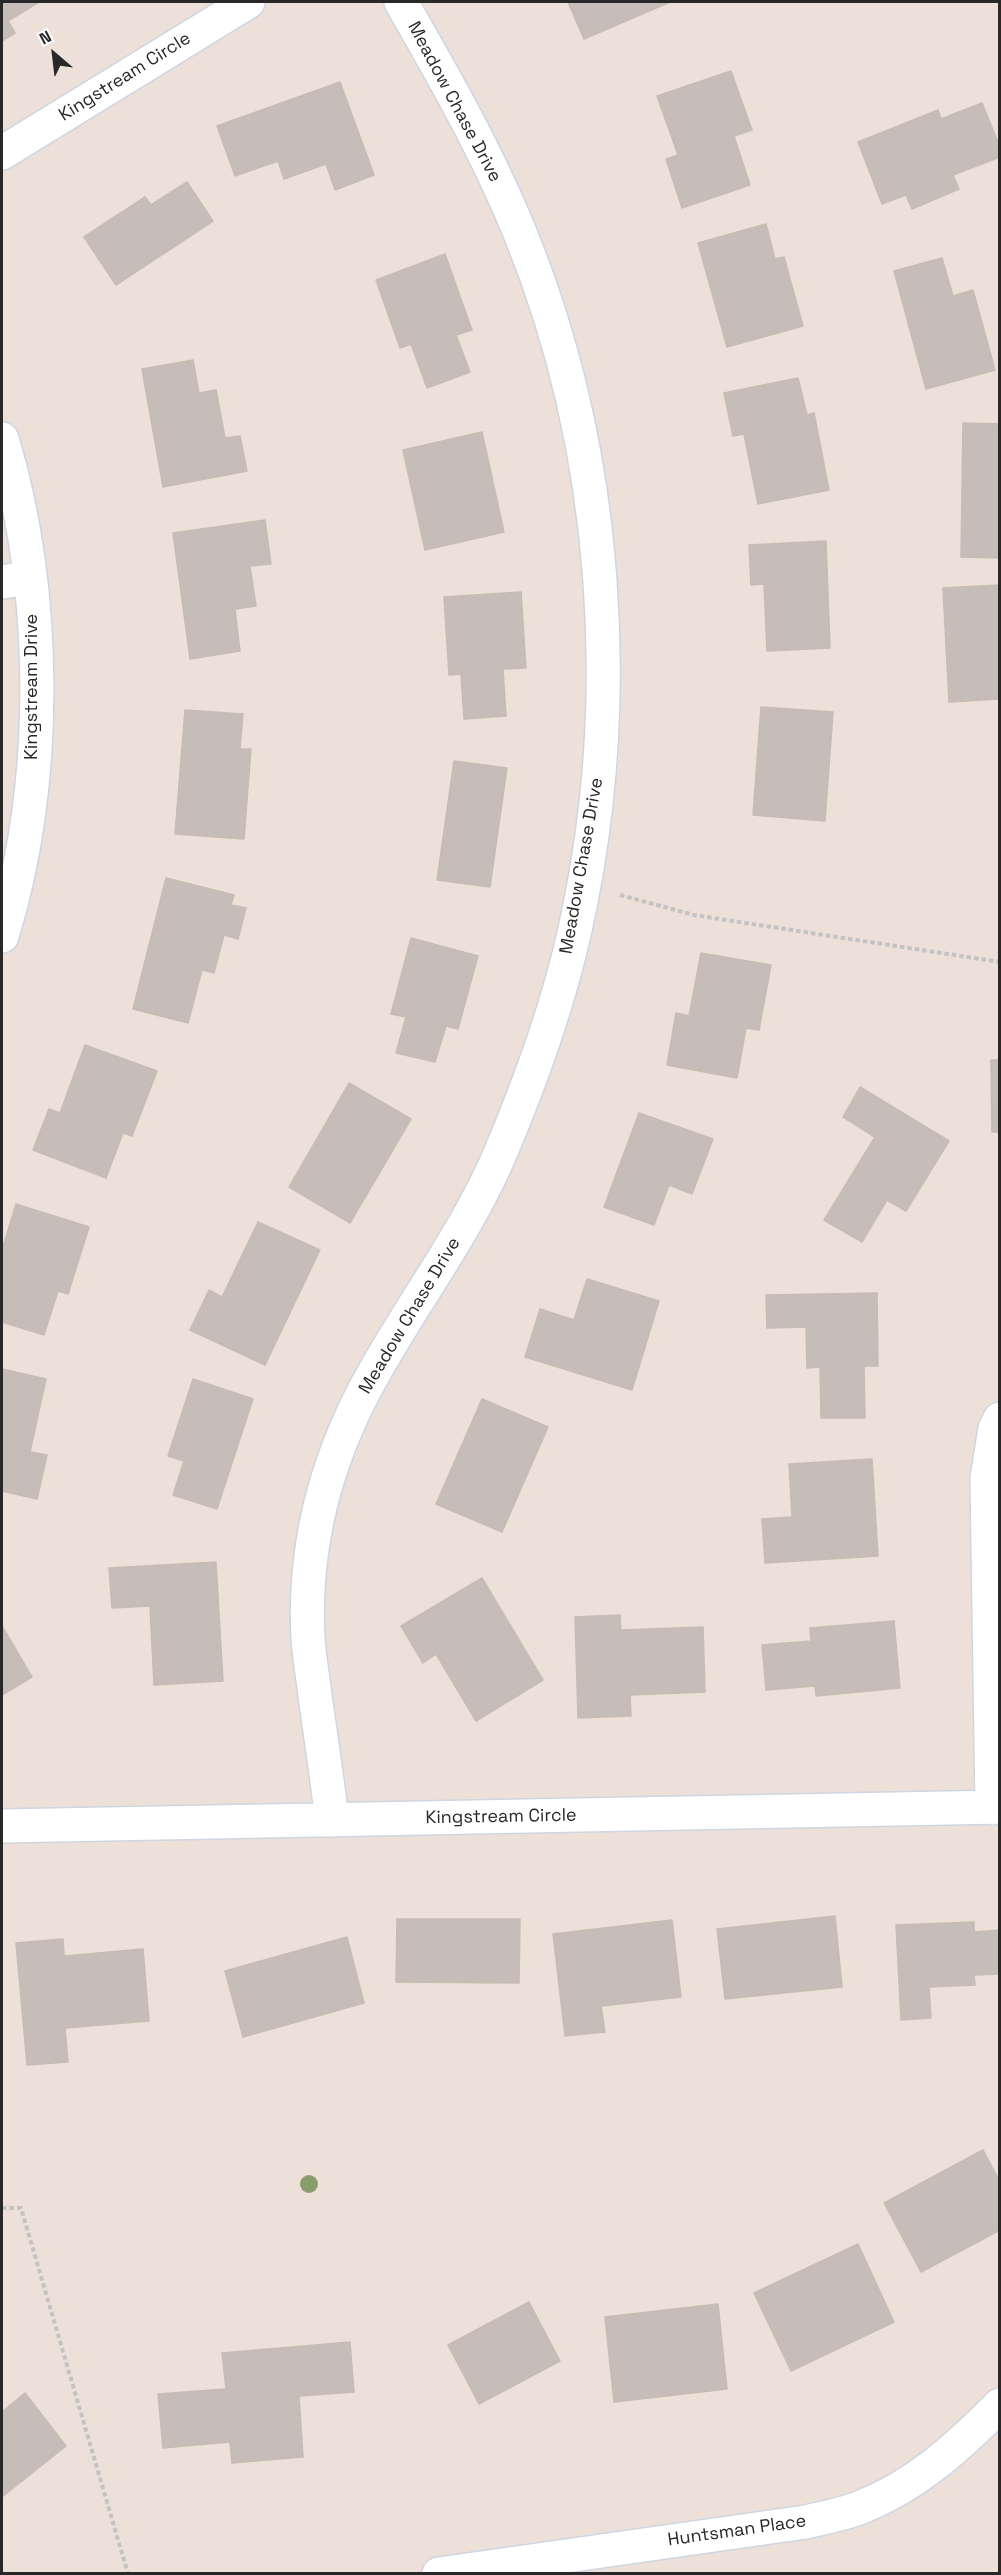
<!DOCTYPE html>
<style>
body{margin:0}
#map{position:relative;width:1001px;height:2575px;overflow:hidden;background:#ece0d8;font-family:"Space Grotesk",sans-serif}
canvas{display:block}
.frame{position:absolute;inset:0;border:3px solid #282828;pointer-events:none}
.north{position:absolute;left:24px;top:24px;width:60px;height:60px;-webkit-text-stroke:4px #fff;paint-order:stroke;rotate:332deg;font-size:16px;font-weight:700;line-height:24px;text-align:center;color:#282828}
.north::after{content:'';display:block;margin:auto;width:21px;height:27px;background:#282828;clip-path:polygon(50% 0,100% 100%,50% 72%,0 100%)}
</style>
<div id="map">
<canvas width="1001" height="2575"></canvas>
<div class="frame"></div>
<div class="north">N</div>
</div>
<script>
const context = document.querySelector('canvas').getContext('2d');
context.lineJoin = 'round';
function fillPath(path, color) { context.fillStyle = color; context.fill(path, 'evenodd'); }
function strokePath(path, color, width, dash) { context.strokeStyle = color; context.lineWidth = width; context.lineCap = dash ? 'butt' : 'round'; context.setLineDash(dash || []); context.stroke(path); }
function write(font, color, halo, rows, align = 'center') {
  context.font = font + ' "Space Grotesk",sans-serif'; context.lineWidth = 4.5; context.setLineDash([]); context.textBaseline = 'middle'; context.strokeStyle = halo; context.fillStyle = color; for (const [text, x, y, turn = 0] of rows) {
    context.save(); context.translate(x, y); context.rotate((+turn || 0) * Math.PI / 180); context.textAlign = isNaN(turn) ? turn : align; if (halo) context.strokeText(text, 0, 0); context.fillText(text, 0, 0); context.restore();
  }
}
const building = new Path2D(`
 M2 2H39L8 21 15 33 2 41Z
 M568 2H670L584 39Z
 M731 71 752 130 734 136 750 185 682 208 666 159 678 155 657 96Z
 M340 82 374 175 335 190 326 164 284 179 278 161 235 176 217 126Z
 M982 103 1000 147V157L953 175 959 189 912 209 906 195 882 204 858 142 938 110 941 119Z
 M187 182 213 221 116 285 84 237 145 197 151 205Z
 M766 224 775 259 784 257 803 326 727 347 698 243Z
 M445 254 472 330 456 335 470 372 427 388 411 344 400 348 376 280Z
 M942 258 953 296 973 290 995 370 926 389 894 271Z
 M193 360 199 393 216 390 225 438 240 436 247 471 163 487 142 369Z
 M798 378 807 415 814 413 829 490 758 504 744 434 733 436 724 393Z
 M963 423 1000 424V558L961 557Z
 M482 432 504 532 425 550 403 450Z
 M265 520 271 564 250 566 256 606 235 609 240 651 190 659 173 533Z
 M826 541 830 648 767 651 764 584 751 585 749 545Z
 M1000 585V699L949 702 943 588Z
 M521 592 526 668 503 669 506 716 464 719 461 674 449 675 444 597Z
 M761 707 833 712 825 821 753 815Z
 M185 710 243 714 240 749H251L244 839 175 834Z
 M454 761 507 768 490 887 437 880Z
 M166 878 234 895 231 905 246 908 238 939 224 935 214 973 202 970 188 1023 133 1009Z
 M411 938 478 956 458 1029 446 1026 435 1062 396 1053 406 1017 391 1014Z
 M701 953 771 965 759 1030 746 1028 737 1078 667 1065 676 1013 689 1016Z
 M85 1045 157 1071 132 1136 123 1133 106 1178 33 1150 49 1109 60 1113Z
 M991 1060H1000V1132H992Z
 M349 1083 411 1119 350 1223 289 1187Z
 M860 1087 949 1141 906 1211 887 1200 862 1242 824 1220 875 1137 843 1117Z
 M639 1113 713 1139 692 1194 669 1185 654 1225 604 1207Z
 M16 1204 89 1227 68 1294 58 1291 44 1335 2 1322V1250Z
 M258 1222 320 1250 265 1365 190 1330 209 1290 222 1297Z
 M587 1279 659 1301 632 1390 525 1357 540 1309 574 1320Z
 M877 1293 878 1366H864L865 1418H821L820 1367 807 1368 806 1327 767 1328 766 1295Z
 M2 1369 46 1379 30 1452 47 1455 37 1499 2 1491Z
 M193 1379 253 1399 217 1509 173 1495 184 1461 168 1456Z
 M482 1399 548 1427 502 1532 436 1504Z
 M872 1459 878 1556 765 1563 762 1519 792 1517 789 1464Z
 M216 1562 223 1681 154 1685 150 1606 112 1608 109 1568Z
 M482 1578 543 1680 476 1721 436 1654 423 1663 401 1626Z
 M620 1615 621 1630 703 1627 705 1692 630 1695 631 1716 578 1718 575 1617Z
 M894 1621 900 1688 816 1696 815 1686 766 1690 762 1645 811 1641 810 1628Z
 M2 1626 32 1677 2 1695Z
 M835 1916 842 1987 725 1999 717 1929Z
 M397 1919H520L519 1983 396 1982Z
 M672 1920 681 1997 601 2006 605 2032 565 2036 553 1934Z
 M974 1922V1932L1000 1930V1974L974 1975 975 1985 929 1987 931 2018 901 2020 896 1925Z
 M347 1937 364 2003 243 2037 225 1971Z
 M63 1939 64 1956 143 1949 149 2021 65 2028 68 2062 27 2065 16 1943Z
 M983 2150 1000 2182V2230L921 2272 884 2203Z
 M858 2244 894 2322 791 2371 754 2293Z
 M529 2302 560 2361 479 2404 448 2345Z
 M718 2304 727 2389 614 2402 605 2317Z
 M350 2342 354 2392 299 2396 303 2457 232 2463 230 2442 163 2448 158 2394 226 2389 222 2353Z
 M25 2393 66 2446 2 2497V2412Z`);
const path = new Path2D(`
 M620 895 694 915 1000 962
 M2 2208H21L128 2574`);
const minor = new Path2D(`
 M2 153 248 2
 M2 439C48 593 49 782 2 936
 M2 582 30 578
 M992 1808 987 1478 995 1429 1000 1419
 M332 1820C327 1778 321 1737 315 1696 313 1677 309 1657 308 1638 303 1543 328 1453 375 1371 416 1298 467 1231 500 1154 530 1083 557 1009 574 934 626 705 609 451 520 233 487 152 444 77 401 2
 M2 1826 1000 1807
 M439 2574 806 2522C823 2518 843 2514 859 2508 916 2486 958 2447 1000 2405`);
const trees = [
 [309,2184]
];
const streetNames = [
 ["Kingstream Circle",125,77,-32],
 ["Meadow Chase Drive",454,102,62],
 ["Kingstream Drive",32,687,-90],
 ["Meadow Chase Drive",582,866,-80],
 ["Meadow Chase Drive",410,1316,-59],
 ["Kingstream Circle",501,1817,-1],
 ["Huntsman Place",737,2531,-8]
];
fillPath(building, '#c7bdb8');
strokePath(building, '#c7bbb2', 1.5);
strokePath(minor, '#ced6e2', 36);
strokePath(path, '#c3c3c3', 4, [4.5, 3]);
strokePath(minor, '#fff', 33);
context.fillStyle = '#889e6d';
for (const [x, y] of trees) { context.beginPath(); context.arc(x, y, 9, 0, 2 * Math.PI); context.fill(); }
write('18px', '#282828', '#fff', streetNames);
</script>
